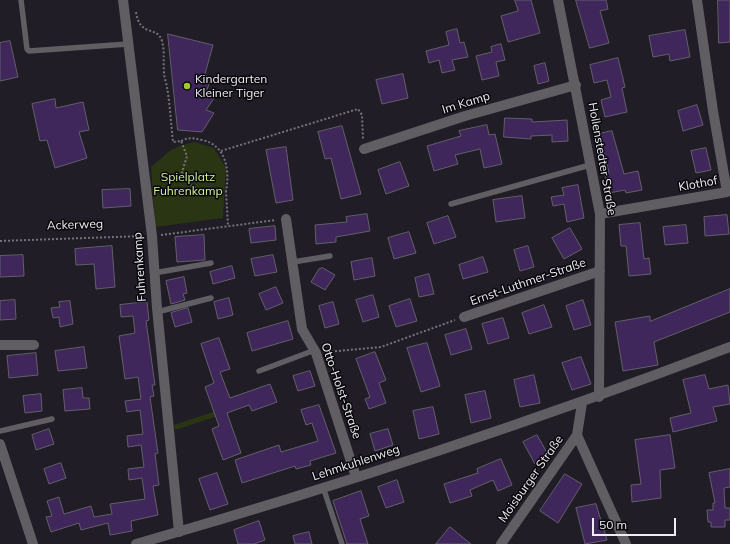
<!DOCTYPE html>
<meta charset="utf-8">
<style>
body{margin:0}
#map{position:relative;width:730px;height:544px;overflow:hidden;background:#201d26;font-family:Mulish,sans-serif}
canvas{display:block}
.scale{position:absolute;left:592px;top:518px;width:84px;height:18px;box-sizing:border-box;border:2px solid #efedf3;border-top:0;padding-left:5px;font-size:12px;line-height:14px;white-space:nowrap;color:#efedf3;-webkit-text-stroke:3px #09080c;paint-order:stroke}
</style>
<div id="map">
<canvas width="730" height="544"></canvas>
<div class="scale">50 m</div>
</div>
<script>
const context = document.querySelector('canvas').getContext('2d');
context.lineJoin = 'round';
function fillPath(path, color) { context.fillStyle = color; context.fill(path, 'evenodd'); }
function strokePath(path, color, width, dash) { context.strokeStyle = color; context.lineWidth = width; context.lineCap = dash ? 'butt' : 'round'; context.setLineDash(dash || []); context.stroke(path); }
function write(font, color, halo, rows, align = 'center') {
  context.font = font + ' Mulish,sans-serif'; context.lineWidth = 3; context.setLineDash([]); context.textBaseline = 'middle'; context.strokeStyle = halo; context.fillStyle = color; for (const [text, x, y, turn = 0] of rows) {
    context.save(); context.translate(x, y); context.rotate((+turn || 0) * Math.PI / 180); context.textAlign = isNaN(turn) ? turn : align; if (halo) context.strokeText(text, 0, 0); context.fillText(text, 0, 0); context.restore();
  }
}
const green = new Path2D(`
 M194 142 214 148 226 168 223 218 155 227 151 167 172 149H174L179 146Z
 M225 408 227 413 175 430 174 425Z`);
const building = new Path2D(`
 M515 0H531L540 33 508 42 501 16 518 11Z
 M576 0H606L608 9 600 11 609 43 590 48Z
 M718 0H730V42L719 43Z
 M457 29 460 43 464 42 468 57 452 60 455 70 442 73 439 60 429 63 426 51 449 45 446 32Z
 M685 30 690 57 670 61 669 54 653 57 649 36Z
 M168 34 213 45 205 74 211 79 205 95 215 97 206 110 214 113 202 132 178 130Z
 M10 41 18 77 0 81V43Z
 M501 44 505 60 496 62 499 76 482 80 476 56 492 52 491 47Z
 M618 58 625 87 622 88 627 112 605 117 601 100 611 97 607 80 594 83 590 65Z
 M545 63 549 81 538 84 534 66Z
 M403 74 408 98 382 104 376 80Z
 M55 99 56 108 83 102 89 130 79 132 87 158 55 168 47 140 40 141 32 104Z
 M697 105 703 125 683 131 678 111Z
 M505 118 532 119V122L567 120 568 141 552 142V135L531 136V139L504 137Z
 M487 125 489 135 495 134 502 164 484 168 480 149 455 155 458 164 434 171 427 146 461 136 459 131Z
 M342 126 361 194 341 199 331 158 325 159 318 132Z
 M612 131 624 174 638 171 642 190 626 193 625 190 609 193 605 174 609 173 599 134Z
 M286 147 293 200 276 203 266 150Z
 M706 148 711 170 696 173 691 151Z
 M400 162 409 186 386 194 378 170Z
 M578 185 584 218 567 222 564 204 553 206 551 197 564 195 562 188Z
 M130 189 131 206 103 208 102 190Z
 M522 196 525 218 496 222 493 200Z
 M367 214 370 231 336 237V242L316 244 315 225 347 222 346 217Z
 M727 215 729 234 705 236 704 217Z
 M448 216 456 237 434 244 427 223Z
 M640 223 644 259 649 258 651 274 629 276 626 246H621L619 225Z
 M686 225 688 243 665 245 663 227Z
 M275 226 276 240 251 243 249 229Z
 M570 228 582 249 564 259 552 238Z
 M409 232 416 253 394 259 388 238Z
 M204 235 205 260 177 262 175 237Z
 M112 246 115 287 96 289 94 264 76 265 75 249Z
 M528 246 534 267 520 271 514 250Z
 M23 255 24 276 0 277V256Z
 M273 255 277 272 255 276 251 259Z
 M483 257 488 272 463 279 459 265Z
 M372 258 375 276 354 280 351 262Z
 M232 266 235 278 213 284 210 272Z
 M323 268 335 275 325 290 311 282 319 269Z
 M429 274 434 294 419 297 415 278Z
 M184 277 187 293 183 294 185 300 171 304 166 281Z
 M276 287 283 303 266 310 259 294Z
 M730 289V312L654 342 658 365 623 371 615 322 650 316V321Z
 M373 295 379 317 363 322 356 300Z
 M229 298 233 315 218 319 214 302Z
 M410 299 417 321 396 327 389 306Z
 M15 300 16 319 0 320V301Z
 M583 300 591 325 574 330 566 306Z
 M70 301 73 324 60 327 59 317 53 318 51 308 60 307 59 302Z
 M147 302 149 320 146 321 155 385H152L154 396 150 397 158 453 155 454 159 485 153 486 158 515 131 521 132 531 110 535 108 523 81 530 79 523 51 532 46 517 52 516 47 501 59 497 64 514 91 506 94 517 112 514 110 504 145 499 142 478 129 480 128 469 144 467 141 445 128 447 127 436 143 434 140 410 127 412 125 401 141 399 138 377 125 379 119 336 135 333 133 316 121 317 120 305Z
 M333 302 339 324 325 328 319 306Z
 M544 305 552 327 529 334 522 313Z
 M188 308 192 322 175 327 171 313Z
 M503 318 509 338 488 344 482 324Z
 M288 321 293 339 252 351 247 333Z
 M466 329 472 349 451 355 445 335Z
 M219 338 230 369 220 372 230 398 270 384 277 402 252 411 249 405 227 413 241 453 223 460 212 429 219 426 205 387 214 383 201 344Z
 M427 343 440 386 421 392 407 348Z
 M84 347 87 368 58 371 55 351Z
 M375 352 386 380 379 383 386 403 369 409 365 399 370 397 356 359Z
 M36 353 38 375 9 378 7 356Z
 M581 357 591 384 572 390 562 363Z
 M310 371 315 386 298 391 293 376Z
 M534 375 540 403 520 407 514 380Z
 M705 375 709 389 728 385 730 404 713 407 717 421 673 432 670 418 691 413 683 380Z
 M82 388 83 398H89L90 409 65 411 63 390Z
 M485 391 491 418 471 423 465 395Z
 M41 394 42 411 25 413 23 396Z
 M319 405 336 453 310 461 311 465 296 469 295 466 242 483 235 460 279 445 281 452 318 441 312 423 306 425 301 410Z
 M433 407 439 434 419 439 413 411Z
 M49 429 54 444 36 450 32 435Z
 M388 429 393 445 375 451 370 434Z
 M537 435 549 456 535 464 523 442Z
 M670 435 675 468 660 470 661 498 632 502 631 485 641 484 635 440Z
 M501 459 512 485 498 491 493 480 470 490 472 496 450 503 444 484 478 473 477 469Z
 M61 463 66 478 49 484 44 469Z
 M730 469V487L724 488 725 508H730V520H725V527H711V522H708L707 510H713V503H715L709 473Z
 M217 473 228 504 210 510 199 479Z
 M565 474 582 484 558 523 540 511Z
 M397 480 404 502 386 508 378 487Z
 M361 491 369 516 360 519 368 544H347L333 501Z
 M596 504 607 540 585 544 576 508Z
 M259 521 265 540 254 544H238L234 530Z
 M450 527 471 544H436Z
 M309 532 312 544H295L293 536Z`);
const path = new Path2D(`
 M136 12C140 38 157 25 162 41 165 52 163 61 164 72 164 77 166 82 167 87 170 105 171 124 173 142L181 141 187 156 182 172C191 194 205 190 226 191L228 226
 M181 141C189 137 193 138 202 140 226 145 230 170 226 191
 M221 151 358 109 362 115 363 139
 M161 235 276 220
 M0 241 143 236
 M327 352 381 347 455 320`);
const service = new Path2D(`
 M21 0 27 49 29 51 128 44
 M451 204 590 165
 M293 262 330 256
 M154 273 211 263
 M157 312 211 298
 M259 371 315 350
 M0 431 52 419
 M323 487 342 544`);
const minor = new Path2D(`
 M123 0 152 236 157 308 179 532
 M558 0 600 214 599 397
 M364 149 465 116 576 85
 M600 214 727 192 713 111 697 0
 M286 219 302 329 316 353 356 477
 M464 317 600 271
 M0 345H34
 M577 435 626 544
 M0 444 33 544
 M136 544C337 487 535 421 730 347
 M501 544 577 435 582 403`);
const markers = [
 [187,86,4,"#a0c92c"]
];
const poiNames = [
 ["Kindergarten",195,79],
 ["Kleiner Tiger",195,93]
];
const streetNames = [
 ["Im Kamp",466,103,-17],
 ["Hollenstedter Straße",602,159,80],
 ["Klothof",698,184,-10],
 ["Ackerweg",75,225,-2],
 ["Fuhrenkamp",140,267,-94],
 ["Ernst-Luthmer-Straße",528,282,-19],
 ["Otto-Holst-Straße",341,391,71],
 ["Lehmkuhlenweg",356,463,-18],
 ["Moisburger Straße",531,479,-55]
];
const parkNames = [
 ["Spielplatz",188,177],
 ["Fuhrenkamp",188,191]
];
fillPath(green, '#2a3513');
fillPath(building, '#3f275b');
strokePath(building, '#635f6a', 1);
strokePath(path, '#75727a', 2, [2, 2]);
strokePath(service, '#605e63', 5.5);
strokePath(minor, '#605e63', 10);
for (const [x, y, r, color] of markers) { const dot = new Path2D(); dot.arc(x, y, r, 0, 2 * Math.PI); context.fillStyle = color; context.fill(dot); strokePath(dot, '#09080c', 1.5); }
write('12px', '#efedf3', '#09080c', poiNames, 'left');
write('12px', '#efedf3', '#09080c', streetNames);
write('12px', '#d2f196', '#09080c', parkNames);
</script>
